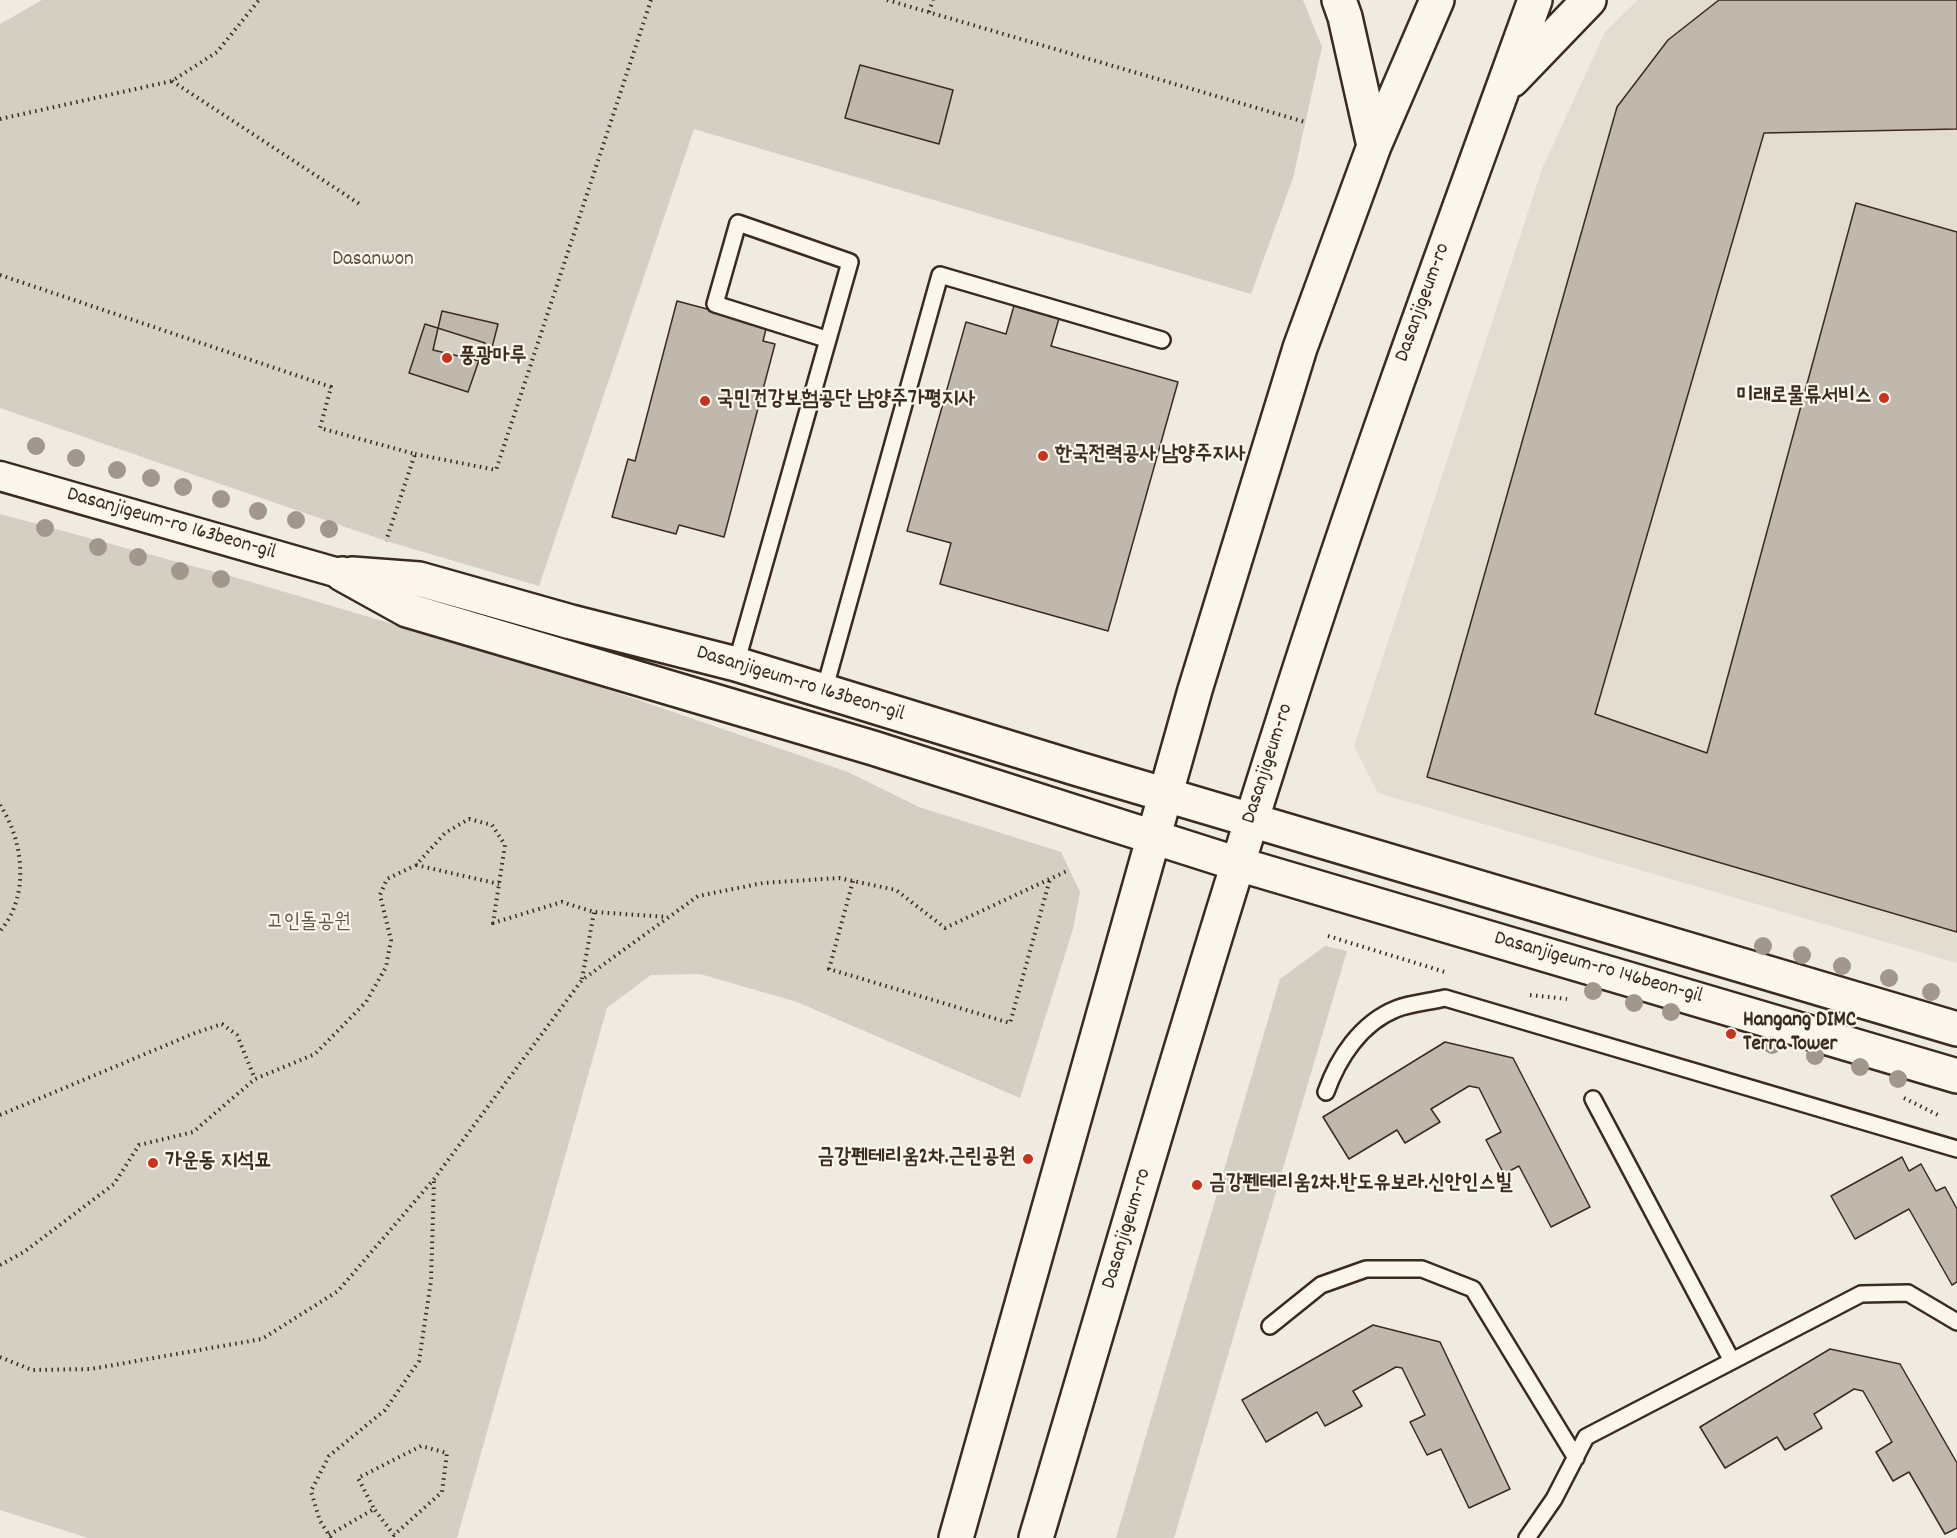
<!DOCTYPE html>
<meta charset="utf-8">
<style>
body{margin:0}
canvas{display:block;background:#f0ebe0}
</style>
<canvas width="1957" height="1538"></canvas>
<script>
const context = document.querySelector('canvas').getContext('2d');
context.lineJoin = 'round';
function fillPath(path, color) { context.fillStyle = color; context.fill(path, 'evenodd'); }
function strokePath(path, color, width, dash) { context.strokeStyle = color; context.lineWidth = width; context.lineCap = dash ? 'butt' : 'round'; context.setLineDash(dash || []); context.stroke(path); }
function write(font, color, halo, rows, align = 'center') {
  context.font = font + ' Dekko,"Poor Story",sans-serif'; context.lineWidth = 4.5; context.setLineDash([]); context.textBaseline = 'middle'; context.strokeStyle = halo; context.fillStyle = color; for (const [text, x, y, turn = 0] of rows) {
    context.save(); context.translate(x, y); context.rotate((+turn || 0) * Math.PI / 180); context.textAlign = isNaN(turn) ? turn : align; if (halo) context.strokeText(text, 0, 0); context.fillText(text, 0, 0); context.restore();
  }
}
const built = new Path2D(`
 M1638 0H1957V963L1378 793 1354 746 1542 169 1605 32Z`);
const green = new Path2D(`
 M42 0H1303L1322 47 1293 178 1251 294 694 129 539 586 386 541 0 408V24Z
 M0 514 248 581 574 678 848 772 919 807 1061 852 1080 892 1073 929 1020 1098 797 1002 700 974 651 975 607 1008 457 1538H88L0 1510Z
 M1325 946 1347 951 1174 1538H1116L1280 979Z`);
const building = new Path2D(`
 M1719 0H1957V129L1764 133 1595 714 1707 753 1856 203 1957 232V932L1427 777 1617 107 1668 40Z
 M860 65 953 90 939 144 845 118Z
 M677 301 767 325 763 341 775 344 724 537 679 525 676 534 612 517 628 459 635 461Z
 M1015 302 1060 315 1051 346 1178 382 1108 631 940 584 951 543 907 531 966 322 1006 334Z
 M442 311 498 324 488 363 433 350Z
 M425 324 485 343 468 392 409 373Z
 M1445 1042 1513 1058 1590 1207 1551 1227 1519 1166 1504 1174 1486 1140 1501 1132 1479 1088 1469 1086 1431 1109 1440 1122 1405 1143 1397 1130 1349 1159 1323 1117Z
 M1902 1157 1909 1171 1921 1164 1936 1191 1945 1187 1957 1209V1282L1952 1285 1909 1209 1855 1239 1831 1196Z
 M1373 1325 1440 1342 1510 1489 1469 1508 1441 1449 1427 1455 1410 1422 1425 1415 1402 1368 1396 1367 1353 1391 1362 1406 1325 1426 1317 1412 1266 1442 1242 1400Z
 M1830 1349 1900 1364 1957 1463V1528L1945 1534 1909 1472 1893 1481 1876 1452 1892 1442 1863 1391 1854 1389 1814 1414 1822 1428 1785 1450 1777 1437 1725 1468 1700 1427Z`);
const path = new Path2D(`
 M887 0 1305 122
 M929 12 933 0
 M172 81 361 205
 M0 119 172 81 217 52 259 0
 M0 275 331 387 320 428 415 454 386 541
 M415 454 496 470 651 0
 M0 805C24 841 30 897 0 931
 M416 865 499 884
 M853 881 829 969 1010 1023 1050 879
 M1328 936 1445 972
 M582 979 594 912
 M1530 995 1567 999
 M1904 1098 1938 1115
 M0 1115 195 1033 222 1024 237 1035 255 1079
 M0 1265 24 1252 114 1184 139 1145 193 1132 255 1079 315 1054 366 1002 386 967 391 940 380 895 387 879 416 865 445 833 469 819 492 825 505 845 493 923 562 902 594 912 668 917
 M0 1357 32 1370 91 1369 262 1339 338 1291 434 1179 582 980 698 896 763 883 839 878 896 890 945 928 1069 870
 M329 1535 374 1509 358 1478 421 1446 447 1453 442 1492 394 1535 374 1509
 M331 1538 320 1521 311 1491 329 1456 385 1410 419 1361 431 1281 434 1180`);
const lane = new Path2D(`
 M736 664 850 262 738 223 715 304 826 339
 M824 691 940 275 1162 340
 M1326 1092C1338 1058 1361 1023 1396 1009 1411 1003 1429 1002 1445 998L1957 1149
 M1593 1099 1732 1361
 M1270 1326 1321 1285 1366 1269H1422L1473 1289 1576 1458
 M1527 1538 1554 1499 1586 1437 1861 1294 1908 1293 1957 1322`);
const street = new Path2D(`
 M0 476 342 574`);
const secondary = new Path2D(`
 M1339 0 1345 17 1374 146
 M1512 80 1589 0
 M342 574 407 610 873 748 1238 864 1957 1076
 M352 574 419 579 571 622 736 664 1075 768 1957 1029
 M956 1538 1195 690 1300 348 1374 146 1437 0
 M1036 1538C1117 1265 1196 992 1283 721 1360 478 1448 239 1535 0`);
const trees = [
 [36,446],
 [76,458],
 [117,470],
 [151,478],
 [183,487],
 [221,499],
 [258,511],
 [296,520],
 [45,528],
 [329,529],
 [98,547],
 [138,557],
 [180,571],
 [221,579],
 [1763,946],
 [1802,955],
 [1842,966],
 [1889,978],
 [1593,991],
 [1931,992],
 [1634,1003],
 [1671,1012],
 [1772,1045],
 [1815,1056],
 [1860,1067],
 [1898,1079]
];
const markers = [
 [447,358,6,"#c8321e"],
 [1884,398,6,"#c8321e"],
 [705,401,6,"#c8321e"],
 [1043,456,6,"#c8321e"],
 [1731,1034,6,"#c8321e"],
 [1028,1159,6,"#c8321e"],
 [153,1163,6,"#c8321e"],
 [1197,1185,6,"#c8321e"]
];
const parkNames = [
 ["Dasanwon",373,261],
 ["고인돌공원",309,924]
];
const streetNames = [
 ["Dasanjigeum-ro",1424,303,-70],
 ["Dasanjigeum-ro 163beon-gil",171,525,16],
 ["Dasanjigeum-ro 163beon-gil",800,685,17],
 ["Dasanjigeum-ro",1269,764,-72],
 ["Dasanjigeum-ro 146beon-gil",1598,969,16],
 ["Dasanjigeum-ro",1128,1229,-73]
];
const poiNames = [
 ["풍광마루",459,358],
 ["미래로물류서비스",1872,398,"right"],
 ["국민건강보험공단 남양주가평지사",717,401],
 ["한국전력공사 남양주지사",1055,456],
 ["Hangang DIMC",1743,1022],
 ["Terra Tower",1743,1046],
 ["금강펜테리움2차.근린공원",1016,1159,"right"],
 ["가운동 지석묘",165,1163],
 ["금강펜테리움2차.반도유보라.신안인스빌",1209,1185]
];
fillPath(built, '#e2dcd1');
fillPath(green, '#d5cec3');
fillPath(building, '#c0b8ad');
strokePath(building, '#3b2a1e', 1.5);
strokePath(lane, '#3b2a1e', 20);
strokePath(street, '#3b2a1e', 33);
strokePath(secondary, '#3b2a1e', 38);
strokePath(path, '#3b2a1e', 4, [1.5, 4.5]);
strokePath(lane, '#fbf7ec', 15);
strokePath(street, '#fbf7ec', 28);
strokePath(secondary, '#fbf7ec', 33);
context.fillStyle = '#a2978c';
for (const [x, y] of trees) { context.beginPath(); context.arc(x, y, 9, 0, 2 * Math.PI); context.fill(); }
for (const [x, y, r, color] of markers) { const dot = new Path2D(); dot.arc(x, y, r, 0, 2 * Math.PI); context.fillStyle = color; context.fill(dot); strokePath(dot, '#fbf7ec', 2); }
write('21px', '#625347', '#fbf7ec', parkNames);
write('21px', '#3b2a1e', '#fbf7ec', streetNames);
write('bold 21px', '#3b2a1e', '#fbf7ec', poiNames, 'left');
</script>
